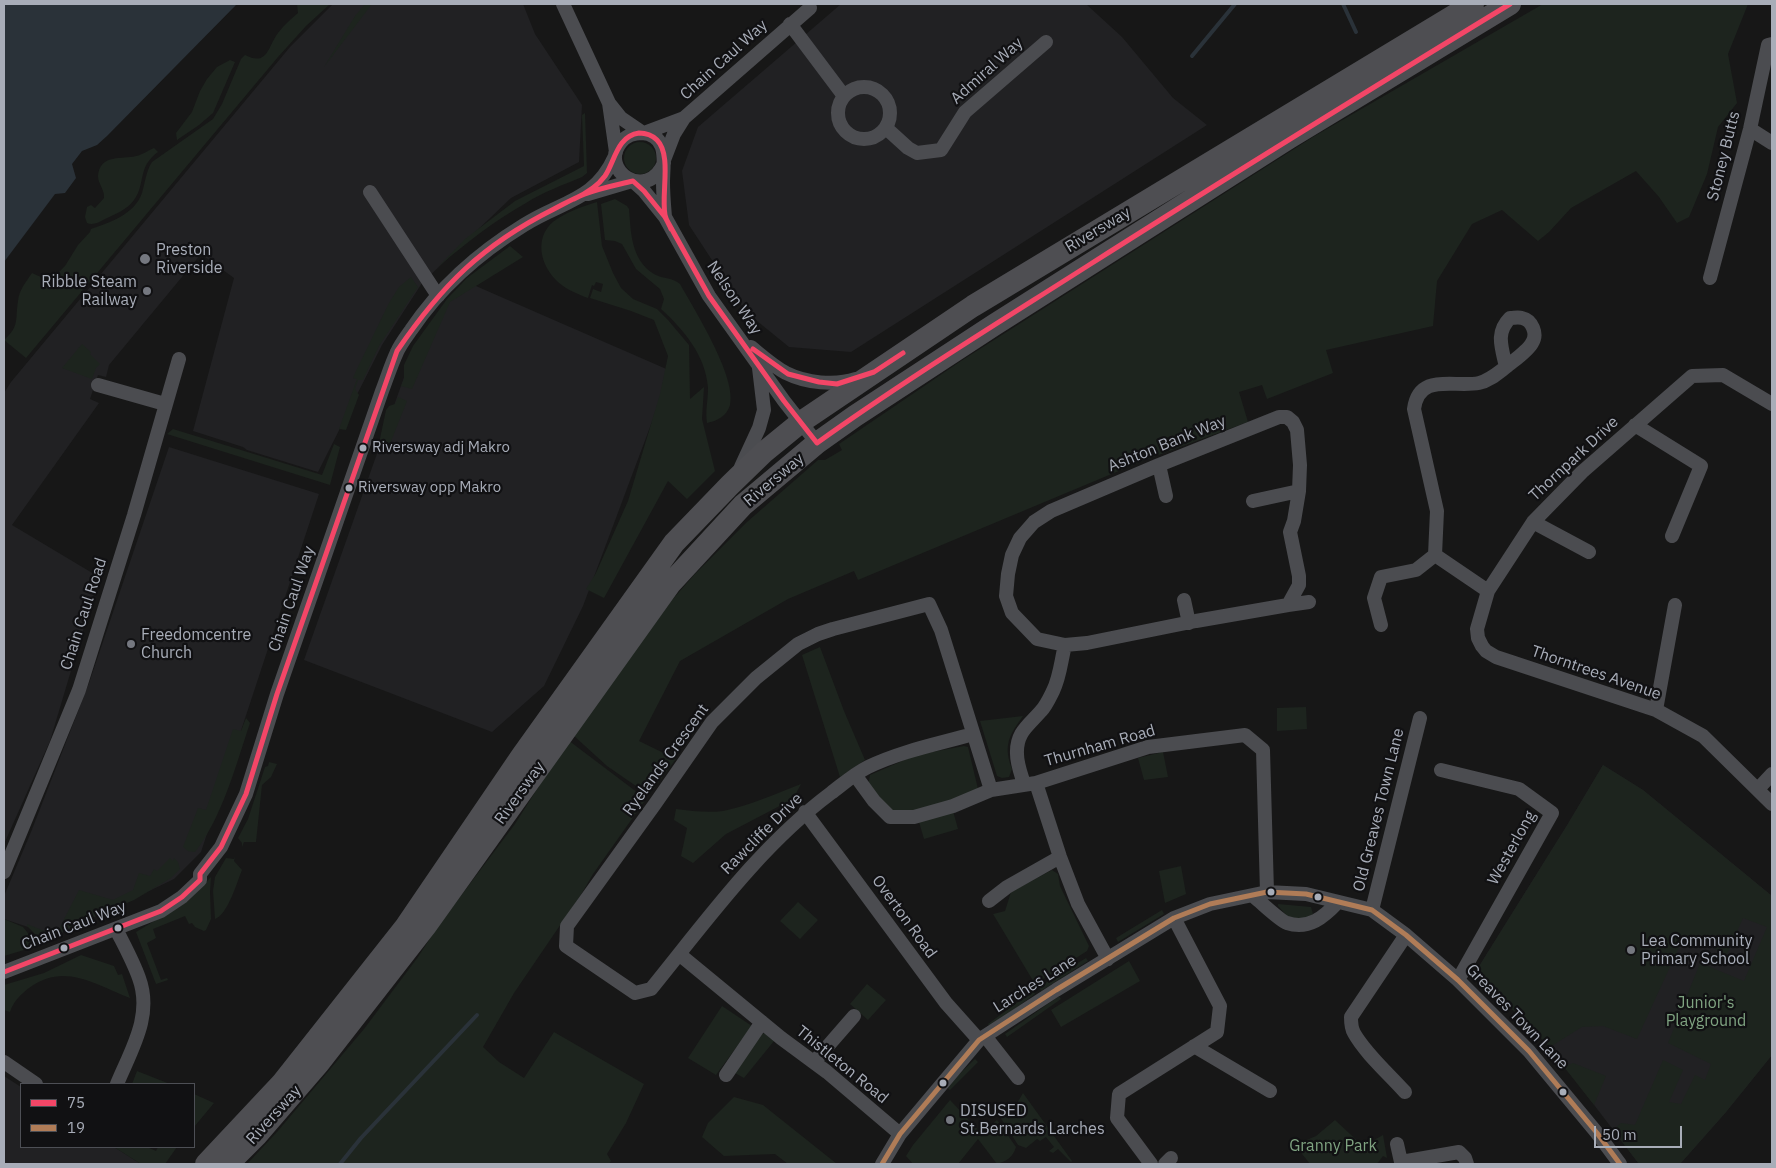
<!DOCTYPE html>
<style>
body{margin:0}
#map{position:relative;width:1776px;height:1168px;overflow:hidden;background:#171717;font-family:"IBM Plex Sans",sans-serif}
canvas{display:block}
.frame{position:absolute;inset:0;border:5px solid #a8adb8;pointer-events:none}
.legend{position:absolute;left:20px;top:1083px;width:175px;height:65px;box-sizing:border-box;background:#111113;border:1px solid #4d4f55;margin:0;padding:6px 9px;list-style:none;font-size:15px;color:#a8adb8}
.legend li{display:flex;align-items:center;gap:10px;height:25px}
.legend b{width:25px;border:1px solid #4d4f55}
.scale{position:absolute;left:1594px;top:1126px;width:88px;height:22px;box-sizing:border-box;border:2px solid #a8adb8;border-top:0;padding-left:6px;font-size:15px;line-height:18px;white-space:nowrap;color:#a8adb8;-webkit-text-stroke:4px #111113;paint-order:stroke}
</style>
<div id="map">
<canvas width="1776" height="1168"></canvas>
<div class="frame"></div>
<ul class="legend">
<li><b style="height:6px;background:#f34667"></b>75</li>
<li><b style="height:6px;background:#b07c57"></b>19</li>
</ul>
<div class="scale">50 m</div>
</div>
<script>
const context = document.querySelector('canvas').getContext('2d');
context.lineJoin = 'round';
function fillPath(path, color) { context.fillStyle = color; context.fill(path, 'evenodd'); }
function strokePath(path, color, width, dash) { context.strokeStyle = color; context.lineWidth = width; context.lineCap = dash ? 'butt' : 'round'; context.setLineDash(dash || []); context.stroke(path); }
function write(font, color, halo, rows, align = 'center') {
  context.font = font + ' "IBM Plex Sans",sans-serif'; context.lineWidth = 4.5; context.setLineDash([]); context.textBaseline = 'middle'; context.strokeStyle = halo; context.fillStyle = color; for (const [text, x, y, turn = 0] of rows) {
    context.save(); context.translate(x, y); context.rotate((+turn || 0) * Math.PI / 180); context.textAlign = isNaN(turn) ? turn : align; if (halo) context.strokeText(text, 0, 0); context.fillText(text, 0, 0); context.restore();
  }
}
const built = new Path2D(`
 M333 4H523L535 34 582 105 579 162 511 198 422 283 382 345 318 472 247 450 243 447 193 431 234 278 201 254 109 365 106 377 98 375 90 399 99 403 12 525 99 577 50 741 4 844V393L11 382 290 47Z
 M841 4H1086L1122 37 1173 98 1207 125 851 352 789 347 746 312 689 225 682 171 698 127Z
 M469 283 671 371 583 606 544 686 492 732 304 660 408 366 444 307Z
 M169 447 319 494 201 852 174 879 55 936 4 919V896L31 832 89 683Z
 M1603 765 1643 790 1772 896V1055L1726 1112 1680 1164H1639L1550 1047 1507 1004 1473 976 1566 827Z
 M4 1076 21 1087V1147H114L141 1164H4Z`);
const green = new Path2D(`
 M297 4H330L306 26 278 57 26 358 4 340C20 326 15 319 18 301 19 290 26 282 32 273L43 278 58 273 65 266 78 245 90 232 91 229C109 223 135 214 142 193 145 183 146 171 152 162L213 119 222 104 241 59 245 55C268 67 268 46 278 33 284 25 291 19 298 13Z
 M365 4H372L324 67 355 16Z
 M1543 4H1748L1728 54 1737 103 1718 127 1707 174 1689 217 1677 223 1659 197 1636 171 1571 208 1549 232 1538 241 1502 210 1472 224 1437 281 1433 326 1326 350 1333 373 1267 399 1262 385 1239 392 1248 422 1145 460 858 580 854 571 788 599 680 661 639 741 676 759 649 795 607 766 573 735 672 600 694 575 747 522 818 460H825L842 450 839 444 961 361 1313 137Z
 M230 60 235 62 213 113 199 125 177 140 176 133 192 112 200 91 207 79 217 67Z
 M585 113 587 173 582 177C563 185 543 192 526 203 494 221 466 243 438 267L465 239 515 201 584 166 582 115Z
 M624 158a16 16 0 1 1 32 0a16 16 0 1 1-32 0Z
 M154 148 158 152C137 167 146 184 134 200 127 210 115 214 105 219 99 222 93 226 87 223L85 217 87 207 91 205 95 208 104 198C105 190 98 184 98 176 100 153 123 160 136 156 143 155 148 150 154 148Z
 M615 199 627 206 629 209C631 233 631 260 654 274 662 279 672 277 680 284 694 309 737 377 730 405 727 416 717 421 707 423 705 412 708 400 708 388 706 356 684 330 661 309L664 299 660 289 636 269 622 244 615 241 605 240 601 204Z
 M597 202 602 246 613 273 621 288 633 299 657 309 668 320 689 345 690 399 704 387 702 419 715 471 687 499 668 481 604 598 586 589 596 573 628 501 660 394 668 356 654 320 631 311 590 298 593 289 601 292 603 284 596 282 594 286 592 285 588 298C577 294 563 288 555 279 538 261 535 233 557 219 569 211 584 206 597 202Z
 M510 246 523 257 450 302 412 389 401 386 404 379V365L413 346 447 299 467 278Z
 M411 277 418 287 379 346 363 380H358L355 389 359 395 346 430 339 429 357 379 353 378 356 371 389 303 399 287Z
 M82 344 91 352 90 354 100 364 96 368 92 379 62 368Z
 M398 397 407 401 386 454 380 452 378 448 386 410 389 406 395 404Z
 M173 429 322 475 334 444 340 447 330 485 167 434Z
 M820 647 844 711 865 760 840 777 802 655Z
 M1306 707 1307 729 1277 731V708Z
 M1023 716C1009 736 1003 745 1012 769L1009 777 1002 778 997 776 980 721Z
 M246 718 250 723C236 765 222 818 195 852L188 851 183 847 198 808 206 810 233 729 241 731Z
 M568 740 646 799 593 874 582 893 514 993 483 1047 499 1062 524 1078 554 1032 644 1084 626 1123 607 1154 611 1161 609 1164H247L277 1132 364 1029 418 957 438 926 515 824Z
 M964 746 968 747 978 789 946 804 909 814 889 812 868 786 870 775 916 755Z
 M1163 752 1168 777 1144 780 1138 758Z
 M269 762 277 764 271 777 262 785 256 842H244L242 847V843L238 838 248 819 265 767 268 766Z
 M1603 765 1643 790 1772 896V1055L1726 1112 1680 1164H1639L1613 1130 1621 1123 1635 1125 1663 1060 1683 1070 1669 1102 1681 1104 1695 1075 1705 1080 1711 1064 1668 1043 1700 963 1744 981 1767 927 1743 918 1727 954 1684 936 1637 1039 1603 1026 1582 1027 1550 1047 1507 1004 1473 976 1566 827Z
 M801 784 793 799 726 834 693 863 681 856 687 828 674 820 676 809C692 811 707 813 723 811 748 806 778 793 801 784Z
 M953 811 958 829 924 839 919 822Z
 M235 856 234 861 242 870C237 882 228 914 215 919L213 891 215 877 226 858 234 859Z
 M170 858 173 861 174 858 178 862 180 869 171 878 134 900 81 922 47 940 37 936 27 926V924L52 934 57 933 79 890 113 900 133 890 139 873 150 876 154 869 157 871Z
 M1181 866 1186 894 1165 903 1159 871Z
 M1052 870 1058 874 1060 886 1089 946 1087 951 1035 984 993 914 1005 911 1011 892Z
 M211 877 210 892 211 919 206 930 204 931 195 927 192 923 189 924 185 916 153 929 156 938 147 943 161 980 167 978 168 980 156 984 136 932 189 900Z
 M798 902 818 920 800 939 780 921Z
 M1278 904 1311 907 1313 914 1302 920 1288 917 1278 906Z
 M1162 910 1164 914 1118 942 1116 938Z
 M4 919 23 927 31 937 42 943 34 947 4 956Z
 M81 955 114 966 118 975 122 974 130 998C94 984 64 962 29 988 21 994 13 1002 10 1012L4 1010V985L44 973Z
 M1086 958 1088 961 1041 991 1039 987Z
 M1129 961 1140 981 1061 1027 1051 1010Z
 M867 984 886 1000 868 1020 850 1004Z
 M1033 991 1035 994 990 1027 988 1024Z
 M1059 996 1061 999 1007 1037 1005 1034Z
 M722 1006 752 1026 716 1075 688 1058Z
 M765 1033 774 1041 744 1078 733 1072 759 1035Z
 M975 1059 978 1062 950 1090 946 1087Z
 M1573 1063 1606 1076 1594 1105 1564 1067Z
 M137 1071 170 1084H132Z
 M1023 1093 1072 1161 1071 1162 1058 1149 1053 1153 1049 1151 1054 1147 1046 1137 1040 1141 1037 1139 1026 1148 1018 1145 1000 1117 1016 1105Z
 M194 1094 214 1103 194 1127Z
 M734 1097 763 1105 837 1164H788L775 1154 724 1156 702 1137 708 1123Z
 M950 1100 981 1133 997 1120 1016 1147C1013 1157 1007 1161 997 1164L978 1139 958 1164H913L906 1156 913 1145Z
 M1335 1120 1363 1146 1383 1135 1387 1158 1383 1156 1377 1164H1310L1295 1145 1316 1136Z
 M114 1147H147L156 1151 158 1147H177L165 1164H141Z`);
const water = new Path2D(`
 M4 4H237L107 136 97 145 82 151 72 164 76 178 65 193 55 194 4 262Z`);
const stream = new Path2D(`
 M1343 4 1356 32
 M1192 56 1235 4
 M340 1164 361 1138 477 1015`);
const minor = new Path2D(`
 M563 4 609 103 621 118 643 133
 M790 24 844 96
 M838 113a26 26 0 1 1 52 0a26 26 0 1 1-52 0Z
 M609 103 616 152
 M886 128 908 148 917 153 941 150 965 112 1046 42
 M1750 129 1772 143
 M644 133 684 118
 M664 160 674 134 684 118 810 8
 M664 163C647 203 598 170 621 142 626 136 634 133 642 133 670 135 663 164 663 182 663 194 664 205 665 217
 M633 181 644 191 665 217 709 296 784 401 817 443
 M370 192 438 296
 M588 194 632 181
 M1710 278 1750 129 1768 45 1772 44
 M751 347C762 356 773 366 786 373 806 383 835 386 856 379
 M98 385 165 404
 M1772 404 1723 375 1692 376 1582 472 1533 522 1488 591 1477 629 1478 638 1482 646 1486 651 1496 657 1656 710 1703 736 1772 804
 M1635 425 1701 466 1672 536
 M1159 465 1166 496
 M741 467 759 428 764 410 759 368
 M1253 501 1299 491
 M1533 522 1589 552
 M1435 555 1437 511 1414 409C1419 372 1454 388 1479 383 1489 381 1498 373 1506 367 1502 348 1495 333 1510 318 1514 318 1518 317 1522 318 1532 320 1538 334 1532 343 1528 351 1513 361 1506 367
 M1184 600 1189 623
 M1288 605 1309 602
 M1381 625 1374 598 1381 577 1416 570 1435 555 1488 591
 M1656 710 1675 605
 M973 734C938 744 901 751 868 767 854 774 843 784 831 793 760 846 707 920 651 989L635 993 566 946 567 926 655 804 712 722 756 678 798 644 818 634 833 629 929 604 941 630 991 790
 M1441 770 1519 789 1552 813 1458 980
 M855 775 874 801 890 817H914L953 806 991 790 1036 783 1148 747 1245 735 1263 750 1267 892
 M1036 783 1060 857 1078 904 1108 959
 M1024 784C1021 774 1017 764 1017 754 1016 732 1029 725 1041 711 1046 706 1050 697 1053 691 1060 677 1061 661 1065 645L1037 639 1012 613 1006 596 1008 574 1012 555 1020 538 1034 522 1051 511 1159 465 1279 417H1287L1293 422 1297 430 1300 465 1299 491 1294 521 1290 532 1299 576V585L1288 605 1196 621 1087 643 1065 645
 M1758 789 1772 774
 M805 812 946 1003 979 1040
 M4 872 79 690 134 515 179 359
 M1253 896C1261 902 1279 920 1287 923 1309 930 1324 917 1338 902
 M989 901 1007 887 1060 857
 M1372 910 1420 718
 M116 929C124 945 133 961 139 978 153 1016 131 1050 117 1084
 M679 954 781 1038 827 1072 900 1134
 M4 972 161 911 182 897 200 880V874L221 847 246 794 277 694 382 391C387 378 391 365 397 352 400 345 406 337 411 330 440 287 480 252 524 225 562 201 595 201 615 156
 M985 1036 1018 1078
 M1194 1046 1270 1091
 M4 1062 36 1084
 M814 1062 854 1016
 M726 1075 762 1022
 M1405 1092C1389 1074 1365 1053 1354 1033 1351 1028 1351 1023 1351 1017L1406 935
 M1397 1144 1401 1162 1459 1152 1465 1158 1467 1164
 M882 1164 900 1134 979 1040 985 1036 1056 990 1174 918 1210 904 1267 892 1306 894 1372 910 1406 935 1458 980 1529 1051 1597 1133 1620 1164
 M1151 1164 1117 1118 1119 1094 1217 1032 1220 1006 1174 918
 M1165 1164 1171 1158`);
const trunk = new Path2D(`
 M206 1164 282 1083 406 926 521 757 674 543 730 485 763 453 801 422 973 306 1473 4
 M228 1164 256 1136 319 1063 425 927 670 584 743 505 817 443 855 416 994 325 1289 138 1510 4`);
const bus1 = new Path2D(`
 M574 199C585 194 597 187 605 176 615 161 617 136 639 133 645 133 652 135 657 140 672 155 661 194 665 215 666 220 669 224 671 229
 M753 349 788 374 819 382 837 384 874 372 903 353
 M4 972 161 911 182 897 200 880V874L221 847 246 794 277 694 397 351C442 285 482 245 554 209 564 204 574 198 585 194 600 188 617 185 633 181L644 191 665 217 709 296 784 401 817 443C905 380 998 323 1089 265 1229 176 1369 90 1510 4`);
const bus2 = new Path2D(`
 M882 1164 900 1134 979 1040 1056 990 1174 918 1210 904 1267 892 1306 894 1372 910 1406 935 1458 980 1529 1051 1597 1133 1620 1164`);
const markers = [
 [145,259,6,"#757880"],
 [147,291,5,"#757880"],
 [363,448,4.5,"#a8adb8"],
 [349,488,4.5,"#a8adb8"],
 [131,644,5,"#757880"],
 [1271,892,4.5,"#a8adb8"],
 [1318,897,4.5,"#a8adb8"],
 [118,928,4.5,"#a8adb8"],
 [64,948,4.5,"#a8adb8"],
 [1631,950,5,"#757880"],
 [943,1083,4.5,"#a8adb8"],
 [1563,1092,4.5,"#a8adb8"],
 [950,1120,5,"#757880"]
];
const busNames = [
 ["Riversway adj Makro",372,448],
 ["Riversway opp Makro",358,488]
];
const streetNames = [
 ["Chain Caul Way",724,60,-42],
 ["Admiral Way",987,71,-42],
 ["Stoney Butts",1724,156,-76],
 ["Riversway",1098,230,-31],
 ["Nelson Way",734,298,56],
 ["Ashton Bank Way",1167,444,-22],
 ["Thornpark Drive",1574,459,-43],
 ["Riversway",774,480,-40],
 ["Chain Caul Way",292,599,-71],
 ["Chain Caul Road",84,614,-72],
 ["Thorntrees Avenue",1596,673,19],
 ["Thurnham Road",1100,746,-16],
 ["Ryelands Crescent",666,760,-54],
 ["Riversway",520,793,-54],
 ["Old Greaves Town Lane",1379,810,-76],
 ["Rawcliffe Drive",762,834,-45],
 ["Westerlong",1512,848,-61],
 ["Overton Road",904,917,54],
 ["Chain Caul Way",74,926,-21],
 ["Larches Lane",1035,984,-32],
 ["Greaves Town Lane",1517,1017,46],
 ["Thistleton Road",842,1065,39],
 ["Riversway",274,1115,-48]
];
const poiNames = [
 ["Preston",156,250],
 ["Riverside",156,268],
 ["Ribble Steam",137,282,"right"],
 ["Railway",137,300,"right"],
 ["Freedomcentre",141,635],
 ["Church",141,653],
 ["Lea Community",1641,941],
 ["Primary School",1641,959],
 ["DISUSED",960,1111],
 ["St.Bernards Larches",960,1129]
];
const parkNames = [
 ["Junior's",1706,1003],
 ["Playground",1706,1021],
 ["Granny Park",1333,1146]
];
fillPath(built, '#212123');
fillPath(green, '#1d241e');
fillPath(water, '#2a3239');
strokePath(stream, '#2a3239', 4);
strokePath(minor, '#4b4c50', 14);
strokePath(trunk, '#4e4e52', 22);
strokePath(bus1, '#f34667', 5);
strokePath(bus2, '#b07c57', 5);
for (const [x, y, r, color] of markers) { const dot = new Path2D(); dot.arc(x, y, r, 0, 2 * Math.PI); context.fillStyle = color; context.fill(dot); strokePath(dot, '#111113', 2); }
write('15px', '#a8adb8', '#111113', busNames, 'left');
write('16px', '#a8adb8', '#111113', streetNames);
write('16px', '#a8adb8', '#111113', poiNames, 'left');
write('16px', '#7fa381', '#111113', parkNames);
</script>
